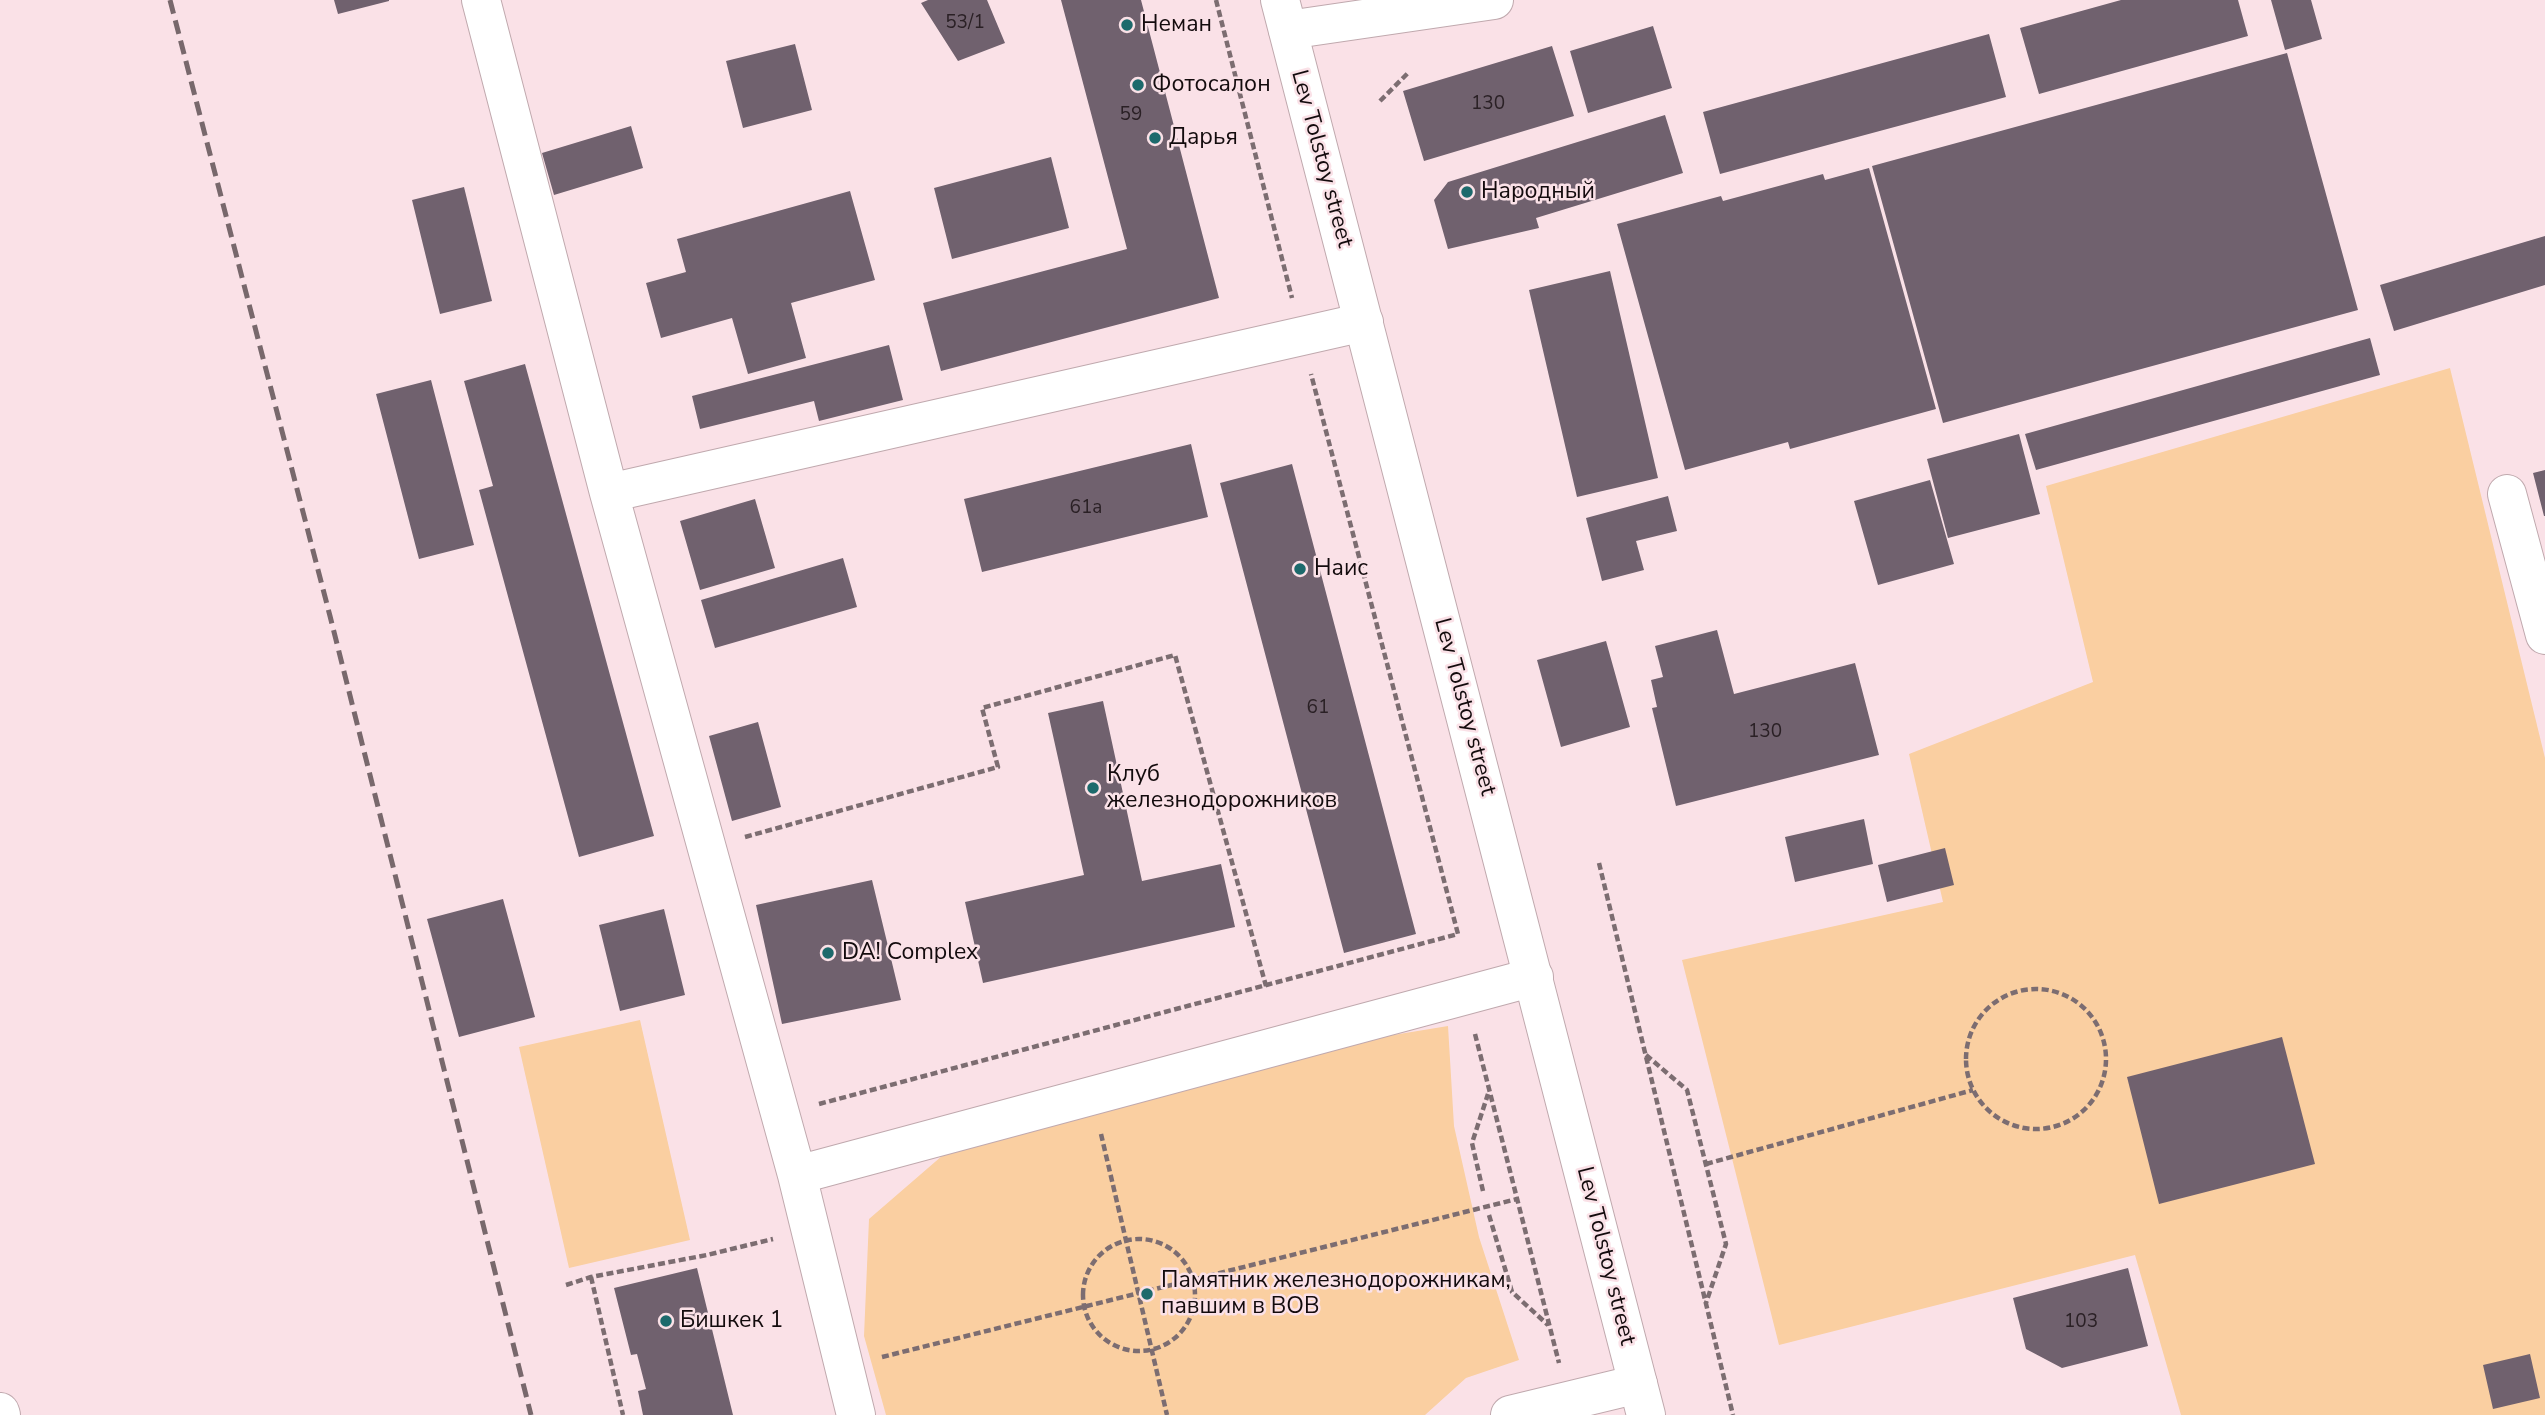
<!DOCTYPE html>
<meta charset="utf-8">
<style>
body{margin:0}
canvas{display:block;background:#fae1e7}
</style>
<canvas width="2545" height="1415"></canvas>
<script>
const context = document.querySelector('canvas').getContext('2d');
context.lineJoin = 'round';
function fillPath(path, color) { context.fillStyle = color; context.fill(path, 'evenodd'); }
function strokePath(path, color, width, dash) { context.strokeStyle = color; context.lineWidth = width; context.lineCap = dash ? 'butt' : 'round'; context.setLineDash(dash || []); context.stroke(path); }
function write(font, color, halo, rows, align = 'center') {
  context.font = font + ' "Nunito Sans",sans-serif'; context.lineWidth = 5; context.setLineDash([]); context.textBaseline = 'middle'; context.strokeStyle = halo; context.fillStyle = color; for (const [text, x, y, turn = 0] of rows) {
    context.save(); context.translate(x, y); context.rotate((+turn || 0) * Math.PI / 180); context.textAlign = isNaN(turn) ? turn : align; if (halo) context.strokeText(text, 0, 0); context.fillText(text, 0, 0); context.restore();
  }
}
const green = new Path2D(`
 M2450 368 2545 758V1415H2181L2135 1255 1779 1345 1682 960 1943 902 1909 754 2093 682 2046 486Z
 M640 1020 690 1240 569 1268 519 1047Z
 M1448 1026 1454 1126 1479 1237 1519 1360 1466 1378 1425 1415H886L864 1336 869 1219 950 1149 1369 1039Z`);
const building = new Path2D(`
 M334 0H389V1L338 14Z
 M928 0H987L1005 43 958 61 921 3Z
 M1061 0H1141L1219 298 941 371 923 303 1127 249Z
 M2121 0H2238L2248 36 2039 94 2020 28Z
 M2271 0H2311L2322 39 2285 50Z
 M1653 26 1672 88 1588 113 1570 51Z
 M1989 34 2006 97 1720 174 1703 112Z
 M795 44 812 110 743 128 726 61Z
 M1552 46 1574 116 1424 161 1403 91Z
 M2287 53 2358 310 1943 423 1872 166Z
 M1665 115 1683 173 1536 218 1539 228 1448 249 1434 200 1448 182Z
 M631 126 643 168 554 195 542 153Z
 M1051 157 1069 228 952 259 934 188Z
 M1869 168 1936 409 1790 449 1788 442 1685 470 1617 224 1721 196 1723 201 1823 174 1825 180Z
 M464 187 492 301 440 314 412 200Z
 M850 191 875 280 791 303 806 358 748 374 732 318 661 338 646 283 686 272 677 239Z
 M2545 236V285L2394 331 2380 285Z
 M1610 271 1658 478 1577 497 1529 290Z
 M2370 338 2380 375 2036 470 2025 434Z
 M889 345 903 400 819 421 814 401 700 429 692 396Z
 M525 364 654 836 579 857 479 490 493 486 464 381Z
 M431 380 474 545 419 559 376 394Z
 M2019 434 2040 514 1948 538 1927 459Z
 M1191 444 1208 517 982 572 964 499Z
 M1292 464 1416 934 1344 953 1220 483Z
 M2545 470V516H2544L2533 473Z
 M1930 480 1954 564 1878 585 1854 501Z
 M1668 496 1677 531 1636 541 1644 570 1602 581 1586 518Z
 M755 499 775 568 700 590 680 521Z
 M843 558 857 607 715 648 701 600Z
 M1717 630 1734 694 1855 663 1879 755 1676 806 1652 708 1657 707 1651 680 1663 677 1655 646Z
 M1606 641 1630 727 1561 747 1537 660Z
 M1103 701 1142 881 1221 864 1235 927 983 983 965 902 1084 875 1048 713Z
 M758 722 781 807 732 821 709 736Z
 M1864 819 1873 864 1795 882 1785 837Z
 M1945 848 1954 885 1887 902 1878 865Z
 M872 880 901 1000 782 1024 756 905Z
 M503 899 535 1017 459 1037 427 919Z
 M664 909 685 995 620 1011 599 925Z
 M2282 1037 2315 1164 2159 1204 2127 1077Z
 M697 1268 733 1415H643L638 1391 646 1389 637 1354 631 1355 614 1288Z
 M2128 1268 2148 1346 2062 1368 2026 1349 2013 1298Z
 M2530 1354 2540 1398 2493 1409 2483 1365Z`);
const path = new Path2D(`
 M1216 0 1292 298
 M1380 101 1409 72
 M745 837 998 767 982 708 1175 655 1266 986
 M1599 863 1733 1415
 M1966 1059a70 70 0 1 1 140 0a70 70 0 1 1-140 0Z
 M1475 1034 1559 1363
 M1646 1055 1687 1090 1726 1244 1706 1303
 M819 1104 1458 934 1311 374
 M1101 1134 1167 1415
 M1706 1164 1973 1090
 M1483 1191 1472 1143 1488 1094
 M1489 1215 1512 1292 1548 1325
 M1083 1295a56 56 0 1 1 112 0a56 56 0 1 1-112 0Z
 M591 1277 623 1415
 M566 1285 591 1277 707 1255 773 1239
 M882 1357 1517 1199`);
const minor = new Path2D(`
 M481 0 609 493
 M1288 30 1494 0
 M2507 494 2545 635
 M797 1175 609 493 1364 322
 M0 1412 1 1415
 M856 1415 797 1175 1534 977
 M1510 1415 1638 1384`);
const major = new Path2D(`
 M1280 0 1646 1415`);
const rail = new Path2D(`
 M170 0 330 616 531 1415`);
const markers = [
 [1127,25,7,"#1d6a6c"],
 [1138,85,7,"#1d6a6c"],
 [1155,138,7,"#1d6a6c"],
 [1467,192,7,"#1d6a6c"],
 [1300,569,7,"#1d6a6c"],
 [1093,788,7,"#1d6a6c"],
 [828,953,7,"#1d6a6c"],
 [1147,1294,7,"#1d6a6c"],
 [666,1321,7,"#1d6a6c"]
];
const numberNames = [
 ["53/1",965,23],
 ["130",1488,104],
 ["59",1131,115],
 ["61a",1086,508],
 ["61",1318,708],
 ["130",1765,732],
 ["103",2081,1322]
];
const poiNames = [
 ["Неман",1141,25],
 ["Фотосалон",1152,85],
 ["Дарья",1169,138],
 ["Народный",1481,192],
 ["Наис",1314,569],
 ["Клуб",1107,775],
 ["железнодорожников",1107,801],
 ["DA! Complex",842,953],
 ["Памятник железнодорожникам,",1161,1281],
 ["павшим в ВОВ",1161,1307],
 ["Бишкек 1",680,1321]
];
const streetNames = [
 ["Lev Tolstoy street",1321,159,75],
 ["Lev Tolstoy street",1464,707,75],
 ["Lev Tolstoy street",1605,1256,76]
];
fillPath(green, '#facfa1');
fillPath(building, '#70616e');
strokePath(minor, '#c0a9ae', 40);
strokePath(major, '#c0a9ae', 40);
strokePath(path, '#7c6d71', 4.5, [7, 3.5]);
strokePath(minor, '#fff', 38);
strokePath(major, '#fff', 38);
strokePath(rail, '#78686c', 5, [14, 7]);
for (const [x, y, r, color] of markers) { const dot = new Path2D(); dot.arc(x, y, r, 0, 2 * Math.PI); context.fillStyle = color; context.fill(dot); strokePath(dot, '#fae1e7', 2.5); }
write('19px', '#2a2025', null, numberNames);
write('23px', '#130b0d', '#fae1e7', poiNames, 'left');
write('23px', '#130b0d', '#fae1e7', streetNames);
</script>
